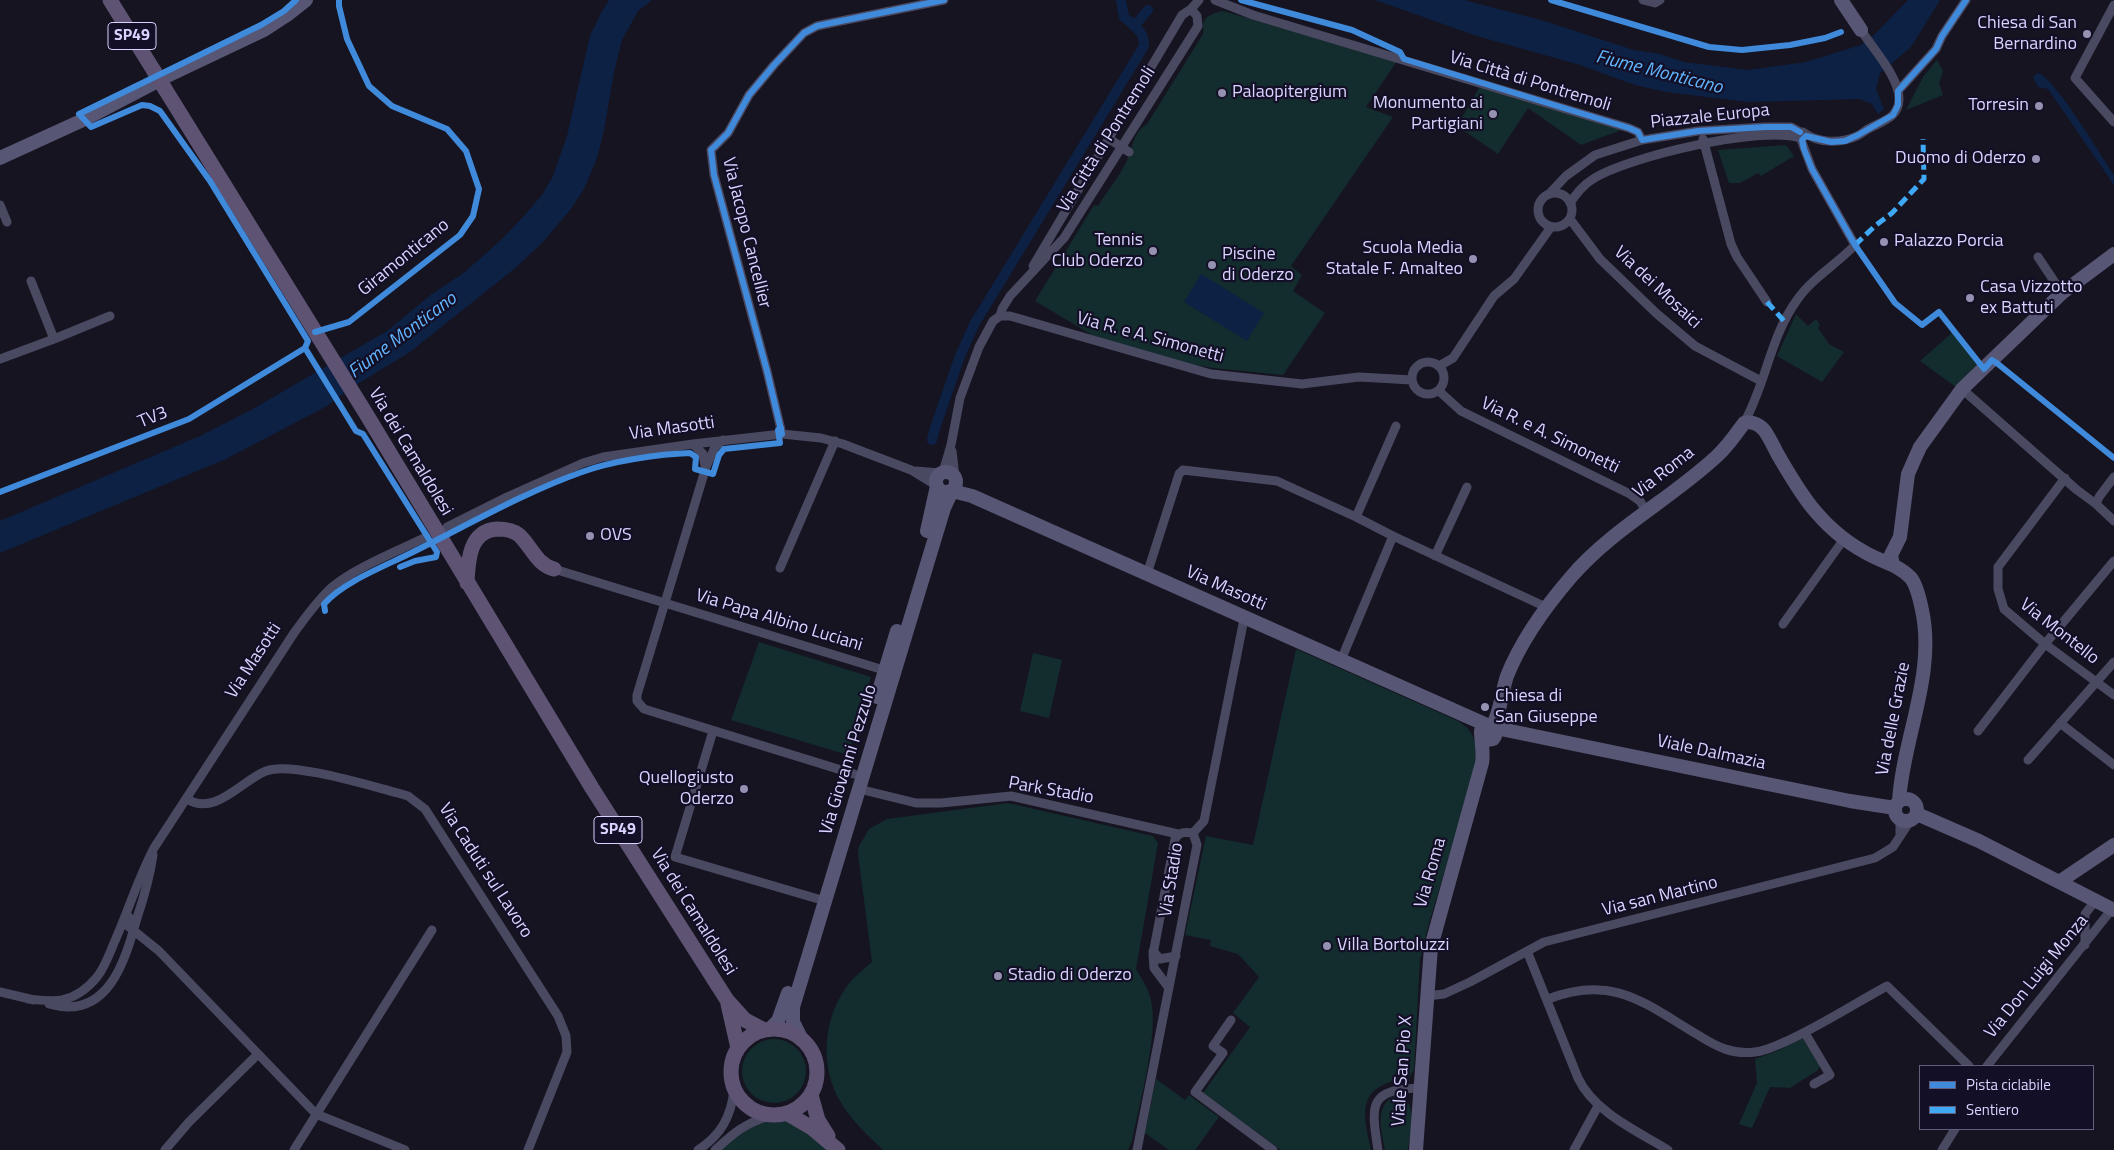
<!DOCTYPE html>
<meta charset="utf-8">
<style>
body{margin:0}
#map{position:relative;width:2114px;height:1150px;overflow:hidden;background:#161421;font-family:"Titillium Web",sans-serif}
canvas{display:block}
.legend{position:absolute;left:1919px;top:1065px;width:175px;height:65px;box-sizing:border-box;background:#130f26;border:1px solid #625e7d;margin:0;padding:6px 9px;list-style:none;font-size:15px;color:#d9d4ff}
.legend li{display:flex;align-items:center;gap:10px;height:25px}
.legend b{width:25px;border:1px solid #625e7d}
</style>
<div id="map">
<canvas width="2114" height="1150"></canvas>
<ul class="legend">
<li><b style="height:6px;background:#408adc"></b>Pista ciclabile</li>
<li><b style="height:6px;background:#3fa9f5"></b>Sentiero</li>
</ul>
</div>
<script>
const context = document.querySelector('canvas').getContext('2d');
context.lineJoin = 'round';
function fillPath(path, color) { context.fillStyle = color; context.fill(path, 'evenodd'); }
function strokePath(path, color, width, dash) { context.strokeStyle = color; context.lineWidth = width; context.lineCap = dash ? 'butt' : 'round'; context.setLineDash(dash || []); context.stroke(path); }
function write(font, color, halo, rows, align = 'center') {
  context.font = font + ' "Titillium Web",sans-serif'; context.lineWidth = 4.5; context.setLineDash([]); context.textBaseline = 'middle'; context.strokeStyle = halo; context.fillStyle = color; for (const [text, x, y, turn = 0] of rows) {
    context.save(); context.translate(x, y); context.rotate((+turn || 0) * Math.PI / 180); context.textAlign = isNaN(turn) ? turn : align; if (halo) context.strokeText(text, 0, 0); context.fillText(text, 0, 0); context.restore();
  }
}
const green = new Path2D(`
 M1223 11 1397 61 1366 107 1393 117 1291 266 1302 275 1293 291 1325 313 1283 375 1213 368 1168 360 1092 335 1035 301 1094 205 1098 206C1107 191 1121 175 1128 158 1133 146 1134 131 1147 124L1203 34C1204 31 1203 28 1203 26 1203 16 1216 12 1223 11Z
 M1937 60 1943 71 1939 83 1943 95 1906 110 1923 77Z
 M1482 83 1624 129 1581 145 1528 108 1498 154 1457 126Z
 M1786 145 1794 156 1761 176 1758 173 1740 183H1729L1718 150Z
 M1796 314 1808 326 1816 319 1820 325 1818 328 1829 344 1844 352 1822 382 1777 356Z
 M1954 331 1979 364 1956 387 1920 361Z
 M759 642 871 677 848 755 731 720Z
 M1296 649 1458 721C1475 731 1477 744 1477 763L1429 923 1420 959 1414 1070 1410 1076C1401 1079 1389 1081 1381 1086 1356 1099 1367 1129 1371 1150H1281L1203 1093 1250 1027 1233 1013 1259 977 1238 954 1210 946 1211 940 1185 935 1206 836 1253 845Z
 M1033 653 1062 660 1049 718 1020 711Z
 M1008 803 1153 836 1158 843 1136 969C1142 979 1148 988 1151 1000 1159 1034 1139 1105 1132 1141L1128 1150H883C868 1136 850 1119 840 1101 820 1067 823 1021 845 989 852 978 863 970 872 962L858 854 859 846 869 829 887 819Z
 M1803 1038 1820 1066 1818 1070 1790 1088 1770 1087 1752 1128 1739 1124 1757 1083 1755 1059 1777 1051Z
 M742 1071a32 32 0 1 1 64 0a32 32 0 1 1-64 0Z
 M1156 1079 1185 1100 1189 1095 1219 1117 1195 1150H1169L1145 1133Z
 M1392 1097C1421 1094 1410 1133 1408 1150H1385C1382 1132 1374 1109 1392 1097Z
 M788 1114 838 1150H715L770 1116Z`);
const water = new Path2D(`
 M609 0H652L638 11 622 40 614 72 604 130 597 158 584 189 570 210 541 244 514 269 410 352 351 388 327 406 226 459 0 553V521L200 436 251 410 387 331 432 294 465 272 502 239 522 218 542 195 553 176 567 136 590 36 600 15Z
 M1375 0H1464L1541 20 1634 50 1660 54 1684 62 1748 70 1806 62 1861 45 1874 35 1908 0H1940L1911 47 1880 73 1876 89 1884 109 1878 114 1872 104 1860 99 1748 102 1666 92 1635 85 1580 65 1477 36Z
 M2037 73C2053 74 2102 158 2114 175V185L2048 89 2038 87 2033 77Z
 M1201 274 1264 313 1247 341 1184 302Z`);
const canal = new Path2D(`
 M1134 26 1148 10
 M932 440 935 428 960 356 975 323 1144 46C1145 32 1133 25 1124 17L1121 0`);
const street = new Path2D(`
 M1215 0 1253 15 1629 128 1638 132 1642 140
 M1643 0 1655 3 1660 0
 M2114 5 2075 78 2114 122
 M1898 91 1936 49 1942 36 1966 0
 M1108 138 1129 152
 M1703 139 1731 244 1737 257 1767 302
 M1538 210a17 17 0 1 1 34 0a17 17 0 1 1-34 0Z
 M1548 195 1566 176 1595 155 1642 140 1698 131 1765 127H1791L1800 132
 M1570 203C1577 193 1583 185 1593 179 1627 157 1762 125 1800 138
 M0 205 7 222
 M1570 219 1600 259 1656 313 1695 346 1761 381
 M2038 257 2062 293
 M1033 266 1182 15 1191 9 1199 0
 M1000 316H1010L1211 374 1302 384 1359 377 1412 380
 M54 339 110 316
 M0 359 54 339 31 281
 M1412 378a16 16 0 1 1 32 0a16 16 0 1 1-32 0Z
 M1439 366 1453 358 1494 296 1514 279 1551 227
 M1962 389 2077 490 2096 504
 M1439 391 1461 411 1630 494 1640 501 1646 511
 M1744 423C1766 384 1770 337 1797 300 1812 278 1837 264 1855 245L1812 169 1799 134 1803 132C1817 143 1840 144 1857 136 1862 134 1865 130 1870 128 1883 121 1898 118 1899 100 1900 78 1873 49 1861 30
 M782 434 767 371 714 175 711 150 728 133 749 95 774 65 804 33 817 26 831 23 944 0
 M723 440 715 447 706 467 637 695V701L644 709 854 774
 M693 444 703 454 705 466
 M952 451 955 476
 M916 471 940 473
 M943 472 951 445 960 398 979 347 993 321 1000 316 1002 309 1010 296 1064 238 1198 26 1197 16 1191 9
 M2114 477 2099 497 2096 504 2114 521
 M2065 478 1998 567V589L2004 609 2045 644 2114 695
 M447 527 507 497 583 463 603 457 693 444 782 434 821 438 843 444 911 470 937 486
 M1393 536 1548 608
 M1435 556 1467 487
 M780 568 835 441
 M554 569 890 672
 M1147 574 1179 474 1183 470 1277 481 1356 517
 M1783 624 1844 539
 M1341 660 1393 536 1356 517 1396 426
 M2060 723 2114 765
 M713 731 675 857 825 901
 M1978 731 2045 644 2114 561
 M2028 760 2114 662
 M859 789 916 803H941L1011 796 1178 834
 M187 799C215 817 242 780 266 771 290 761 370 786 398 793L408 796 425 809 558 1016 566 1036 567 1052 528 1150
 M1193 833 1204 821 1244 619
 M1900 836V820
 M129 917 128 926 159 951 316 1114 405 1150
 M2085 945V914L2095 901
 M1153 951 1160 959 1176 956
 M1527 951 1578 1078C1594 1112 1637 1131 1668 1150
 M1169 988 1154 968 1153 954 1175 839C1179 832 1184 832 1193 833
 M0 992 34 1000
 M1427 996 1444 994 1470 982 1544 942 1875 858 1893 847 1910 821
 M28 999C39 1000 51 1002 62 1000 76 997 88 988 97 977 105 967 109 955 114 943 128 912 138 878 154 848L294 633C305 618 316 602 331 588 354 568 398 551 426 537
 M1548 999C1613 974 1644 1003 1698 1035 1717 1047 1733 1055 1755 1052 1766 1051 1777 1045 1787 1041 1822 1025 1854 1004 1887 986L1969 1066
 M49 1004C108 1021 125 961 137 918 144 897 150 876 153 855
 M1231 1020 1213 1046 1223 1053 1195 1092 1273 1150
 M1805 1033 1830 1075 1814 1084
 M1987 1066 2112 909
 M165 1150 189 1122 257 1055
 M294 1150 432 930
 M698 1150C721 1135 731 1117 734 1090
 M715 1150C734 1133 745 1123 770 1116
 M1137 1150 1197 845 1193 833
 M1378 1150C1371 1105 1368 1089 1421 1088
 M1574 1150 1598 1106
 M1942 1150 1955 1129`);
const secondary = new Path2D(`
 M1841 0 1861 30
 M0 158 83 120 167 76 264 30 287 15 306 0
 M936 482a10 10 0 1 1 20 0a10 10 0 1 1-20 0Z
 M927 531 937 486
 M1893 565 1891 555 1900 537 1908 474 1920 447 1962 389 2062 293 2114 254
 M877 697 897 631
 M1895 810a11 11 0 1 1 22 0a11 11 0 1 1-22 0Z
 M1895 808 1850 801 1491 727C1500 717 1502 690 1507 676 1521 641 1546 606 1571 577 1612 529 1671 499 1717 456 1728 446 1736 434 1744 423 1751 421 1759 424 1764 430 1771 439 1775 451 1781 460 1791 477 1802 496 1815 511 1831 530 1851 546 1874 557 1887 563 1901 567 1911 578 1917 586 1920 600 1922 610 1936 674 1903 738 1899 801
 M1917 814 1979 841 2114 910
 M2059 882 2114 845
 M770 1029 778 1021 788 993
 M802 1040 793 1022V1007L944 508 952 491 972 496 1489 726
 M1416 1150 1431 947 1482 763C1484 752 1481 742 1481 731L1487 726 1494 729 1495 736 1493 739 1486 740 1482 738`);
const primary = new Path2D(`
 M110 0 154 71
 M165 89 365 412 592 788 727 1000 745 1020 764 1030
 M467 583C468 561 469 531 497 529 504 529 513 530 519 535 532 547 536 564 554 569
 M728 1004 738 1048
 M731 1072a43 43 0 1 1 86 0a43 43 0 1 1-86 0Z
 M811 1095 818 1120 828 1136
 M788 1114 812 1128 838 1150`);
const primaryBridge = new Path2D(`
 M154 71 165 89`);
const quiet = new Path2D(`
 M1855 245 1876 225 1892 213 1924 179 1923 139
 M1767 302 1784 321`);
const cycleway = new Path2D(`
 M1241 0 1352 30 1400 52 1404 59 1629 128 1638 132 1642 140 1698 131 1765 127H1791L1800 132
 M1551 0 1709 47 1742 50 1790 45 1825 38 1841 32
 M1966 0 1942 36 1936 49 1898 91V105L1893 115 1858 135 1845 141 1831 142 1806 136 1802 140 1804 149 1812 169 1855 245 1895 303 1922 325 1939 312 1984 369 1992 360 1998 364 2114 458
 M315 332 349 322 460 235 473 216 479 189 466 151 447 129 392 106 369 86 347 39 339 6V0
 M305 348 356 431 363 434 437 552 436 557 415 561 400 567
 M782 434 767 371 714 175 711 150 728 133 749 95 774 65 804 33 817 26 831 23 944 0
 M0 492 189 419 305 348 308 341 210 181 160 111 150 106 142 105 91 127 79 114 261 25 284 11 296 0
 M325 611 324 604C343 582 385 566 411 553 468 525 523 493 582 472 611 461 660 454 690 453L696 457 695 469 713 474 719 455 724 449 780 443 778 430 781 428`);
const markers = [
 [2087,34,5,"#9591b1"],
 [1222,93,5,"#9591b1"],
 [2039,106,5,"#9591b1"],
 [1493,114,5,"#9591b1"],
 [2036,159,5,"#9591b1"],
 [1884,242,5,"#9591b1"],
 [1153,251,5,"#9591b1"],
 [1473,259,5,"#9591b1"],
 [1212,265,5,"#9591b1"],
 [1970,298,5,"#9591b1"],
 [590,536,5,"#9591b1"],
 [1485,707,5,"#9591b1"],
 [744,789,5,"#9591b1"],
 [1327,946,5,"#9591b1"],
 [998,976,5,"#9591b1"]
];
const shields = [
 [132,36,48],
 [618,830,48]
];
const shieldNames = [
 ["SP49",132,36],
 ["SP49",618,830]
];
const poiNames = [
 ["Chiesa di San",2077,24,"right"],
 ["Bernardino",2077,45,"right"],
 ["Palaopitergium",1232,93],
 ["Monumento ai",1483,104,"right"],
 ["Partigiani",1483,125,"right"],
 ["Torresin",2029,106,"right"],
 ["Duomo di Oderzo",2026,159,"right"],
 ["Tennis",1143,241,"right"],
 ["Club Oderzo",1143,262,"right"],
 ["Palazzo Porcia",1894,242],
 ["Scuola Media",1463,249,"right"],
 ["Statale F. Amalteo",1463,270,"right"],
 ["Piscine",1222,255],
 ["di Oderzo",1222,276],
 ["Casa Vizzotto",1980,288],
 ["ex Battuti",1980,309],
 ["OVS",600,536],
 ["Chiesa di",1495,697],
 ["San Giuseppe",1495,718],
 ["Quellogiusto",734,779,"right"],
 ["Oderzo",734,800,"right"],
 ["Villa Bortoluzzi",1337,946],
 ["Stadio di Oderzo",1008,976]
];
const streetNames = [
 ["Via Città di Pontremoli",1530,82,17],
 ["Piazzale Europa",1710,117,-6],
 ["Via Città di Pontremoli",1107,140,-58],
 ["Via Jacopo Cancellier",746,233,76],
 ["Giramonticano",404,258,-39],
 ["Via dei Mosaici",1657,288,43],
 ["Via R. e A. Simonetti",1150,338,15],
 ["TV3",153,418,-22],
 ["Via Masotti",672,429,-8],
 ["Via R. e A. Simonetti",1550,436,26],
 ["Via dei Camaldolesi",410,452,59],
 ["Via Roma",1664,473,-38],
 ["Via Masotti",1226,589,24],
 ["Via Papa Albino Luciani",779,621,17],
 ["Via Montello",2059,632,38],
 ["Via Masotti",254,661,-57],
 ["Via delle Grazie",1894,719,-79],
 ["Viale Dalmazia",1711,753,12],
 ["Via Giovanni Pezzulo",849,760,-73],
 ["Park Stadio",1051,791,10],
 ["Via Caduti sul Lavoro",485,871,57],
 ["Via Roma",1431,873,-74],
 ["Via Stadio",1172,880,-81],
 ["Via san Martino",1660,897,-14],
 ["Via dei Camaldolesi",693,912,58],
 ["Via Don Luigi Monza",2037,977,-51],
 ["Viale San Pio X",1403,1071,-86]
];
const waterNames = [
 ["Fiume Monticano",1659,73,14],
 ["Fiume Monticano",403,336,-37]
];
fillPath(green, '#132c2d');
fillPath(water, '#0d2144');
strokePath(canal, '#0d2144', 10);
strokePath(street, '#4a4962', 9);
strokePath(secondary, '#575674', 14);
strokePath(primary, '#5e5373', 15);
strokePath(primaryBridge, '#5e5373', 15);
strokePath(quiet, '#3fa9f5', 5, [10, 5]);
strokePath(cycleway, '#408adc', 6);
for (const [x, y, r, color] of markers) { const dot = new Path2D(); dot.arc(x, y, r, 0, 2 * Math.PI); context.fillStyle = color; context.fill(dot); strokePath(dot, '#130f26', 2); }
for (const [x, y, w] of shields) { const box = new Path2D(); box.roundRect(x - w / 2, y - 13.5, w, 27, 4); context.fillStyle = '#130f26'; context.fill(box); strokePath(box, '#d9d4ff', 1); }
write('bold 16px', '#d9d4ff', null, shieldNames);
write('18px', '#d9d4ff', '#130f26', poiNames, 'left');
write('18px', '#d9d4ff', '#130f26', streetNames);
write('italic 19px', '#62b6ff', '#130f26', waterNames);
</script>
